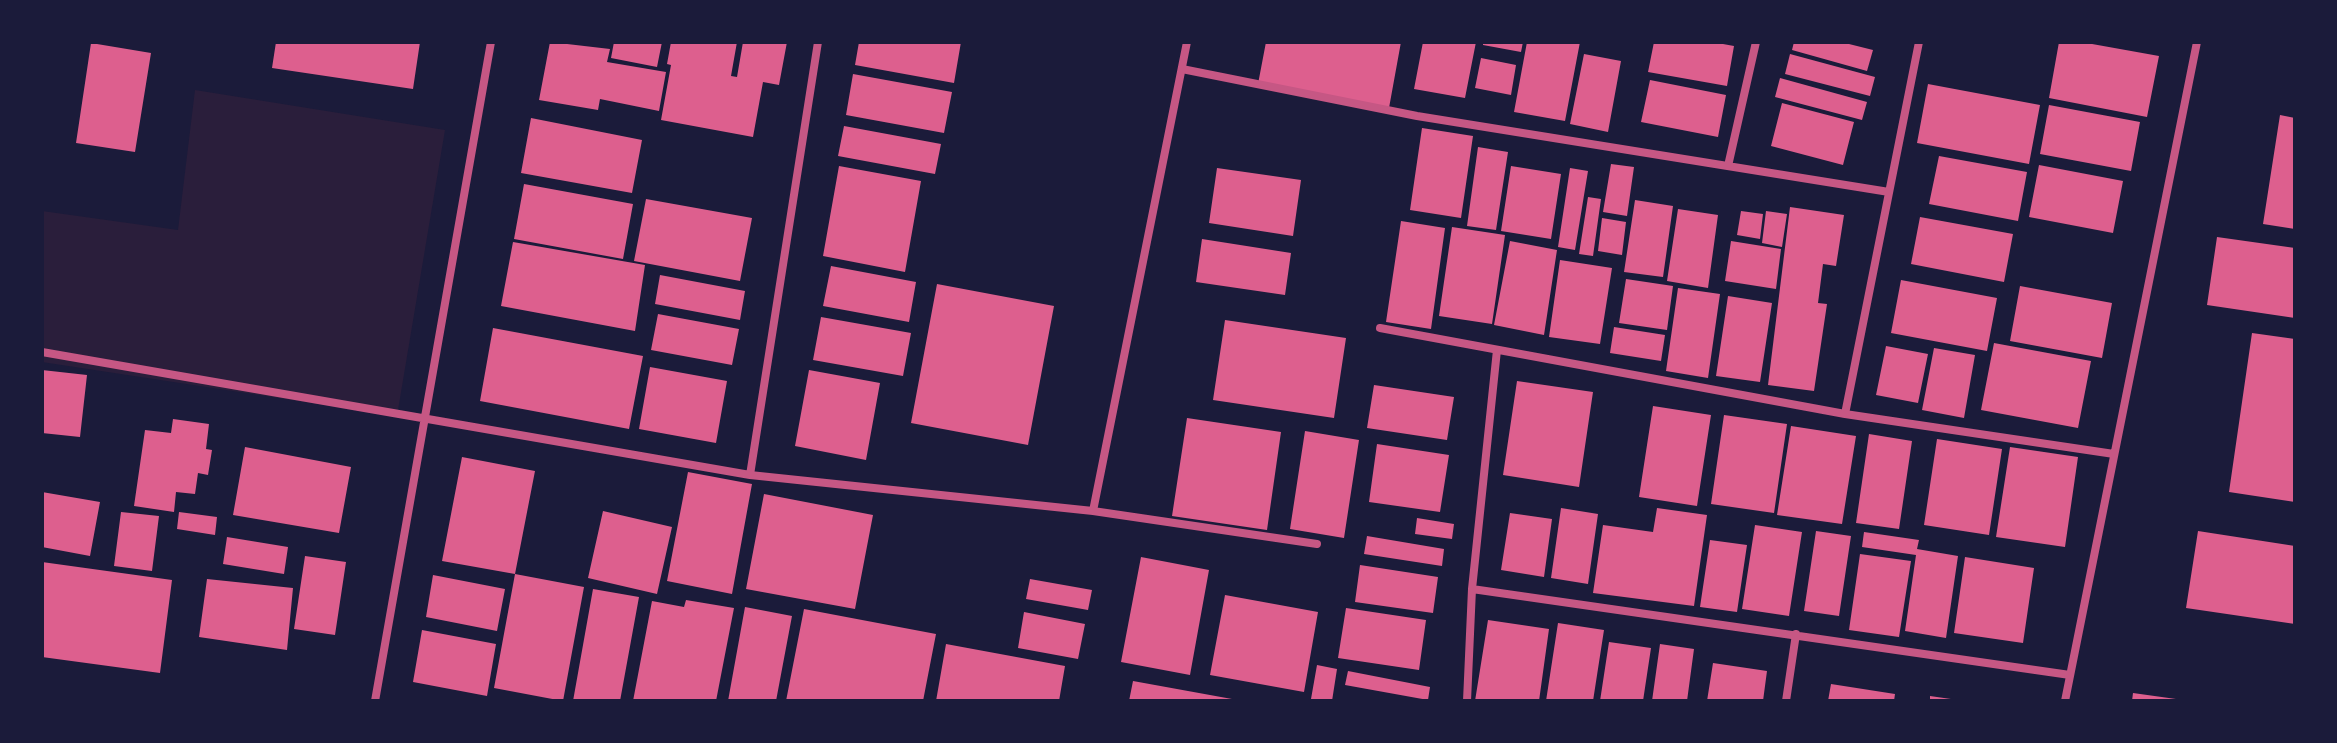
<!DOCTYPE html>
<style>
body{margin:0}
#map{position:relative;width:2337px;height:743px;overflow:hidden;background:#1b1b3a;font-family:Lora,serif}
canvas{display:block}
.frame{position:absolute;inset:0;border:44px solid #1b1b3a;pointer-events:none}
</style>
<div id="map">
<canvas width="2337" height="743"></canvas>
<div class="frame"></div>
</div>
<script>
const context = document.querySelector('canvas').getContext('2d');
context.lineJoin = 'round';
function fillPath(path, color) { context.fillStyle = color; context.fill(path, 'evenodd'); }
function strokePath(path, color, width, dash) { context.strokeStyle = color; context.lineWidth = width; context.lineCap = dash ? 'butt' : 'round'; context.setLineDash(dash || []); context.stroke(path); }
const green = new Path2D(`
 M195 90 445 130 397 416 42 362V211L178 230Z`);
const building = new Path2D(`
 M276 42H420L413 89 272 68Z
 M550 42 610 49 607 62 666 72 659 111 600 99 598 110 539 100Z
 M614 42H662L657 67 611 58Z
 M671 42H737L731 76 737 77 743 42H787L779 85 763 82 753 137 661 120 671 65 667 64Z
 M859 42H961L954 83 855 65Z
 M1266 42H1401L1389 108 1258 84Z
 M1423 42H1476L1465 98 1414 89Z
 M1483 42H1523L1521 52 1483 45Z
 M1527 42H1580L1565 121 1514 112Z
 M1654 42H1712L1734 46 1727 86 1648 72Z
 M1794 42H1841L1873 50 1867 71 1792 50Z
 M2059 42H2081L2159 56 2147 117 2049 98Z
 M91 43 151 53 135 152 76 143Z
 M1584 54 1621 61 1608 132 1570 124Z
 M1790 54 1875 77 1870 96 1785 74Z
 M1481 58 1516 65 1511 95 1475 88Z
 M853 74 952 92 944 133 846 115Z
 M1780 78 1867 102 1862 120 1775 97Z
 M1650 80 1726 95 1718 137 1641 122Z
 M1928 84 2040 105 2029 164 1917 143Z
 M1782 103 1854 122 1843 165 1771 146Z
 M2049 105 2140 122 2131 171 2040 154Z
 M2280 115 2295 118V229L2263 224Z
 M531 118 642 140 632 193 521 173Z
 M844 126 941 144 935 174 838 156Z
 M1422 128 1473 136 1461 218 1410 210Z
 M1478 147 1508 152 1496 230 1467 226Z
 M1939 156 2027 172 2018 221 1929 204Z
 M1611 164 1634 167 1627 216 1603 212Z
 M2039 165 2123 181 2113 233 2029 217Z
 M839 166 921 181 905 272 823 256Z
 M1511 166 1561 174 1551 239 1501 231Z
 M1217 168 1301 180 1293 236 1209 223Z
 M1570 168 1588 171 1575 250 1558 247Z
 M524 184 633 204 623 259 514 239Z
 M1588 197 1601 199 1593 256 1579 254Z
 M646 199 752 218 740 281 634 261Z
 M1635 200 1673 206 1663 277 1624 272Z
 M1790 207 1844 215 1836 266 1823 264 1818 303 1827 304 1814 391 1768 385Z
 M1678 209 1718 215 1708 288 1667 281Z
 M1741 211 1763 214 1760 239 1737 235Z
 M1766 211 1787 214 1782 247 1762 243Z
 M1920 217 2013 234 2004 282 1911 264Z
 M1602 218 1626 222 1622 255 1598 251Z
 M1401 221 1445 228 1431 329 1386 322Z
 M1452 227 1505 235 1492 324 1439 316Z
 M2217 237 2295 248V318L2207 305Z
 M1202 239 1291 253 1285 295 1196 282Z
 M1510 241 1557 250 1544 335 1494 325Z
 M1731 241 1781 249 1776 289 1725 281Z
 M513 242 645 265 635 331 501 306Z
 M1560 260 1612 268 1600 344 1549 337Z
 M831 266 916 282 909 322 823 306Z
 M660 275 745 291 740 320 655 304Z
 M1626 279 1673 286 1667 330 1619 323Z
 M1901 280 1997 298 1987 351 1891 333Z
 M937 284 1054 306 1028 445 911 423Z
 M2020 286 2112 303 2102 358 2010 341Z
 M1678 288 1720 294 1708 378 1666 371Z
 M1728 296 1772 303 1760 382 1716 376Z
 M658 314 739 329 732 365 651 350Z
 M821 317 911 333 903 376 813 360Z
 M1225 320 1346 338 1334 418 1213 400Z
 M1614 327 1665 335 1661 361 1610 353Z
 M493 328 643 356 629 429 480 401Z
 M2252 333 2295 339V502L2229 492Z
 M1994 343 2091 361 2078 428 1981 410Z
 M1886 346 1928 354 1918 403 1876 395Z
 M1934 348 1975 355 1964 418 1922 410Z
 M650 367 727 381 716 443 639 429Z
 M42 370 87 375 80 437 42 433Z
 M809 370 880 383 866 460 795 446Z
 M1517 381 1593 392 1579 487 1503 475Z
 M1374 385 1454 397 1447 440 1367 428Z
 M1653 406 1711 415 1697 506 1639 497Z
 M1724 415 1787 424 1774 513 1711 504Z
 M1187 418 1281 432 1267 530 1172 516Z
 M173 419 209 424 206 449 212 450 208 475 198 473 195 494 176 492 174 512 134 506 145 430 171 433Z
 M1791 426 1856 436 1842 524 1777 515Z
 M1305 431 1359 440 1344 538 1290 529Z
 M1869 434 1912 441 1899 529 1856 523Z
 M1937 439 2002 449 1989 535 1924 525Z
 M1377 444 1449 455 1440 512 1369 502Z
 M245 447 351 467 339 533 233 515Z
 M2010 447 2078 457 2065 547 1996 537Z
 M462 457 535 471 515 574 442 561Z
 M688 472 752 484 732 594 667 581Z
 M42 492 100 502 90 556 42 547Z
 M764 494 873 515 855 609 746 589Z
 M1561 508 1598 514 1588 584 1551 578Z
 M1657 508 1707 515 1694 606 1593 593 1603 525 1653 532Z
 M603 511 672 527 657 594 588 578Z
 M121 512 159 516 152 571 114 566Z
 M179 512 217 517 215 535 177 529Z
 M1510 513 1552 519 1544 577 1501 570Z
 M1417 518 1454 524 1452 539 1415 534Z
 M1755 525 1802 532 1789 616 1742 609Z
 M1816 531 1851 536 1839 616 1804 611Z
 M2198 531 2295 546V624L2186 608Z
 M1864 532 1919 540 1917 549 1958 556 1946 638 1905 631 1916 555 1862 547Z
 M1367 536 1444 549 1442 566 1364 554Z
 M227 537 288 547 284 574 223 564Z
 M1710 540 1747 545 1737 612 1700 607Z
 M1860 554 1911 561 1899 637 1849 630Z
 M305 556 346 562 335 635 294 629Z
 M1141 557 1209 570 1190 675 1121 662Z
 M1965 557 2034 568 2023 643 1954 633Z
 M42 562 172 580 160 673 42 657Z
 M1360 565 1438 577 1433 613 1355 602Z
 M515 574 584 587 563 701 494 688Z
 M433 575 505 589 497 631 426 617Z
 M207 579 293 588 287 650 199 637Z
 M1030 579 1092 590 1088 610 1026 599Z
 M593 589 639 597 620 701H573Z
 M1225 595 1318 612 1304 692 1210 675Z
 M686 600 734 608 716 701H633L652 601 684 607Z
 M745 607 792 616 776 701H728Z
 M1346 608 1426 620 1419 670 1338 658Z
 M804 609 936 634 923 701H786Z
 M1024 612 1085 624 1078 659 1018 648Z
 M1488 620 1549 629 1539 701H1475Z
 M1558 623 1604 630 1593 701H1546Z
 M422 630 496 644 487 696 413 682Z
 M1609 642 1651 648 1643 701H1600Z
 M946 644 1065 666 1059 701H936Z
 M1660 644 1694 649 1687 701H1652Z
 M1713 663 1767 671 1763 701H1707Z
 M1317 665 1337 669 1332 701 1311 699Z
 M1348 671 1430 687 1428 700 1345 685Z
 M1133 681 1232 699V701H1129Z
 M1831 684 1895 694 1894 701H1828Z
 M2133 693 2176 699V701H2132Z
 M1930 696 1951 699V701H1930Z`);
const minor = new Path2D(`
 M1182 69 1417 116 1889 192
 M1728 166 1756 42
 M1380 328 1845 414 2114 454
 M42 352 750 475 1093 511 1317 544
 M1845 414 1919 42
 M750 475 818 42
 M1093 511 1187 42
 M1472 589 2070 675
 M375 701 491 42
 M1467 701 1472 589 1497 350
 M1786 701 1796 634
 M2065 701 2197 42`);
fillPath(green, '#2a1e3b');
fillPath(building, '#dd5f8e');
strokePath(minor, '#c65784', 8);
</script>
